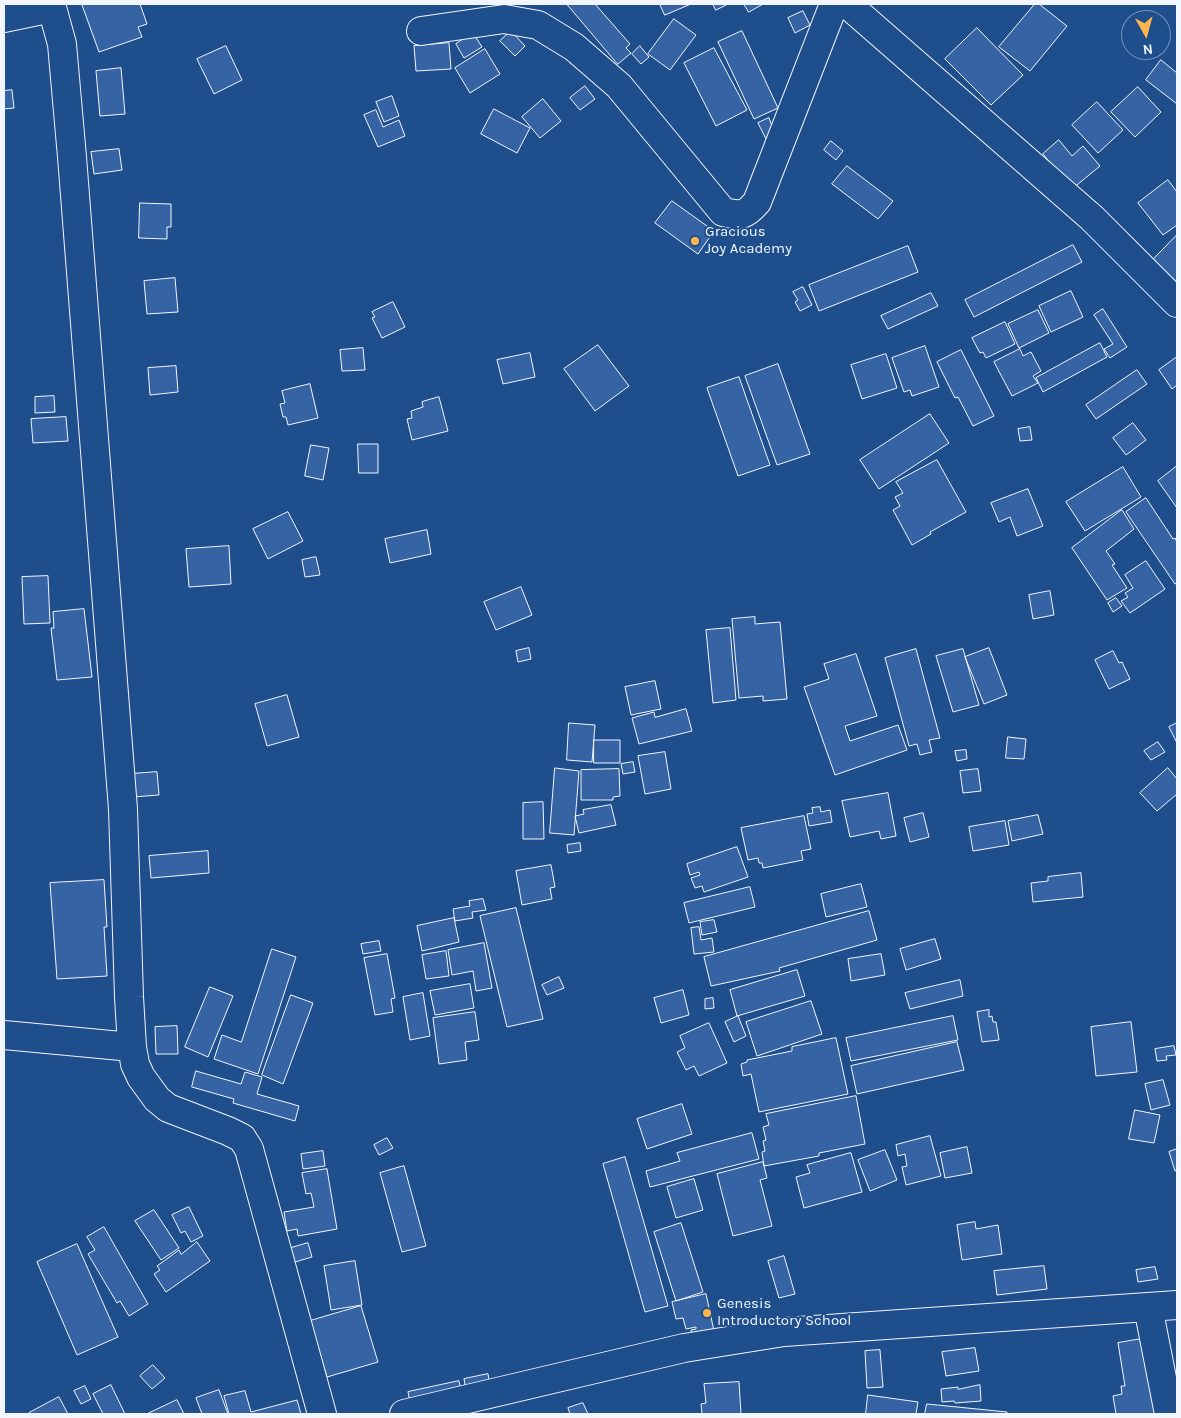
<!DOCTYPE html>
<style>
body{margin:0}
#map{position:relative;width:1181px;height:1418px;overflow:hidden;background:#1f4e8c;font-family:Karla,sans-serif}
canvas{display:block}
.frame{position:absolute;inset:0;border:5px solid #f2f6ff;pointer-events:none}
.north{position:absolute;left:1121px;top:10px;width:50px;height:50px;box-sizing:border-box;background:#1f4e8c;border:1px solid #7391ba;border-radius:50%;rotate:173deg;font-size:14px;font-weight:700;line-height:20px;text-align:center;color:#f2f6ff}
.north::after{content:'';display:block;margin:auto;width:18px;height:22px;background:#ffb74d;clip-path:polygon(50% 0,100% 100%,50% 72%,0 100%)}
</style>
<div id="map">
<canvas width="1181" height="1418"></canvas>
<div class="frame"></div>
<div class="north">N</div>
</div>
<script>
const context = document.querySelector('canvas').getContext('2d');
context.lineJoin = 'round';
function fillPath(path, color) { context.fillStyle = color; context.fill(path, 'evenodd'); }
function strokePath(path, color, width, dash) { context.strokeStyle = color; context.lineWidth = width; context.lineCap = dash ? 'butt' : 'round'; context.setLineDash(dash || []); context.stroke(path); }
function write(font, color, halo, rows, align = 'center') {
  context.font = font + ' Karla,sans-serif'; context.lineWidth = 4; context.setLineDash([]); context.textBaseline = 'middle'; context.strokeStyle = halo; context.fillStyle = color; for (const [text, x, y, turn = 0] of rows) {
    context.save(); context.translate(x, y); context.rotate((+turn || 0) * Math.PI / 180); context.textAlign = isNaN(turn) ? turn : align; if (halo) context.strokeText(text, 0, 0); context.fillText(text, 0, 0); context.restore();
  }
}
const building = new Path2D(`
 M86 4H140L147 24 138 27 142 37 99 52 82 5Z
 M567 4H595L630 44 626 48 631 53 618 64Z
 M660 4H691L665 15Z
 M713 4H728L716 10Z
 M744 4H763L749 12Z
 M1035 4H1039L1067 26 1030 71 999 47Z
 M803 11 810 25 795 33 788 18Z
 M674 19 696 35 670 70 648 54Z
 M977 28 1023 75 991 105 945 59Z
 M511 31 525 46 515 56 500 41Z
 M742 31 778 108 754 119 718 42Z
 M473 33 482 47 464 58 456 44Z
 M449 43 451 69 416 71 414 46Z
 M226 46 242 80 214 94 197 59Z
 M640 46 649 57 641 64 632 54Z
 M714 48 747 110 716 126 684 63Z
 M485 49 500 74 470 93 455 68Z
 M1161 60 1177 73V104L1146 80Z
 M121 68 125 114 100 116 96 71Z
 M585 86 595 99 580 110 570 98Z
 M1138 87 1161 112 1135 137 1111 112Z
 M12 90 14 108 4 109V91Z
 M392 96 399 116 384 122 376 102Z
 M543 99 561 121 540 138 522 117Z
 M1097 102 1123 130 1098 153 1072 125Z
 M494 109 530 128 517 153 481 134Z
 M376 110 383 127 399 120 405 136 378 147 364 115Z
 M769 118 775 134 766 139 758 123Z
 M1059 140 1072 156 1083 146 1100 166 1072 189 1043 154Z
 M831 141 843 151 836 160 824 150Z
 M119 149 122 170 94 174 91 152Z
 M847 166 893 201 878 219 832 184Z
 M1168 180 1177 192V225L1163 235 1138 203Z
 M672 201 714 231 698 254 655 223Z
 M140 203 171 204V227H167V239L139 238Z
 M1177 235V285L1146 267Z
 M1073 245 1082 262 974 317 965 300Z
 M908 246 918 272 819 311 809 285Z
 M175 278 178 312 147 314 144 281Z
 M803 287 812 305 800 311 795 302 798 300 793 292Z
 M1071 291 1083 317 1051 332 1039 306Z
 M931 293 938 306 888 329 881 316Z
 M393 302 405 327 382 338 372 318 375 317 372 312Z
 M1103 309 1127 347 1110 358 1104 349 1113 344 1094 315Z
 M1038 310 1049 333 1019 348 1008 324Z
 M1005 322 1015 344 986 358 983 352 980 353 972 338Z
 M1100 343 1107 357 1043 392 1036 378Z
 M598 345 629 386 595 411 564 369Z
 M925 346 939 387 912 396 910 390 904 392 892 358Z
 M363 348 365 370 342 371 340 350Z
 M1020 349 1023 356 1031 352 1041 371 1033 376 1038 383 1012 396 994 362Z
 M961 350 994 416 973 426 958 397 955 398 937 362Z
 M530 353 535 377 503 384 497 360Z
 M886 354 897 388 862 399 851 365Z
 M1177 357V385L1172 389 1159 370Z
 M778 364 810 454 777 465 745 376Z
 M176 366 178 392 150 395 148 368Z
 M1137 370 1147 384 1096 419 1086 405Z
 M739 377 770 465 738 476 707 388Z
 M310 384 318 418 288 425 286 417H283L280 404 285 403 282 391Z
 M54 396 55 412 35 413V397Z
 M439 397 448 431 412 440 407 419 412 418 411 411 423 407 422 402Z
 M930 414 949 443 879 489 860 460Z
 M66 417 68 441 33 443 31 419Z
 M1133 423 1146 440 1126 455 1113 438Z
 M1030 427 1032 440 1020 441 1018 429Z
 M358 444H378V473H359Z
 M311 445 329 448 323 480 305 476Z
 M937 460 966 512 930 532 931 534 912 545 893 510 900 506 895 497 903 493 896 482Z
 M1177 466V508L1158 481Z
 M1123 467 1141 497 1085 531 1066 502Z
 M1028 489 1043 526 1017 536 1010 517 999 522 991 503Z
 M1146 498 1173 539 1175 538 1177 542V583L1175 584 1126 512Z
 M1122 510 1134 529 1106 551 1115 564 1112 565 1127 588 1107 600 1072 548Z
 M288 512 303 541 268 559 253 529Z
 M427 530 431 554 390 563 385 539Z
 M229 546 231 584 189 587 186 549Z
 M316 557 320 575 305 577 302 560Z
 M1146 561 1165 589 1130 613 1121 601 1128 597 1125 593 1133 588 1125 575Z
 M48 576 50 623 24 624 22 577Z
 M521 587 532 615 496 630 484 602Z
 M1050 591 1054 615 1033 619 1029 595Z
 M1116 598 1122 606 1113 612 1108 603Z
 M84 609 92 677 57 680 51 628H54L53 612Z
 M755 617V624L780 622 787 699 763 701V696L739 698 732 619Z
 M730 628 736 700 713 703 706 630Z
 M529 648 531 659 518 662 516 651Z
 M989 648 1007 695 984 704 965 657Z
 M916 649 940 738 929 740 932 752 920 755 917 744 909 746 885 658Z
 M963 649 979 705 953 712 936 656Z
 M1113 651 1119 663 1122 662 1130 679 1109 689 1095 660Z
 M856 654 877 716 845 726 850 741 898 725 907 750 835 775 804 687 829 679 824 664Z
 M655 681 661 709 631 715 625 687Z
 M287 695 299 737 267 746 255 704Z
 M686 709 692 731 639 744 632 718 654 712 655 717Z
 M569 723 595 725 592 762 567 760Z
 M1177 723V743L1169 727Z
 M1008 737 1026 739 1024 759 1006 758Z
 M594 740H620V763H594Z
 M1158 742 1165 752 1151 760 1144 751Z
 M966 750 967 759 957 761 955 751Z
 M665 752 671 789 645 794 638 756Z
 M633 762 635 772 623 774 621 764Z
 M555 768 579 771 574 835 550 833Z
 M1168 768 1177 779V794L1157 811 1140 793Z
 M619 769 620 796 613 797V800H581V770Z
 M978 769 981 791 963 793 960 771Z
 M157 772 159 795 133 797 131 774Z
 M888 793 896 836 881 839 879 831 850 837 842 801Z
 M543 802 544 839H523V803Z
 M611 805 616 825 579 833 575 816 584 814 583 810Z
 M820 807 821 812 830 810 832 822 809 826 807 814 813 813 812 808Z
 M923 813 929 837 910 842 904 818Z
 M1038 815 1043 834 1012 841 1008 821Z
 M804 816 811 849 801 851 803 860 763 868 762 863H759L758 858 748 860 741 828Z
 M1005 821 1009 845 973 851 969 827Z
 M580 843 581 851 568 853 567 845Z
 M737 847 748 877 704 892 702 886 695 888 691 878 700 875 699 872 690 875 687 864Z
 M208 851 209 873 151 878 149 856Z
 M551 865 555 887 550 888 552 899 522 905 516 871Z
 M1081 873 1083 897 1033 902 1031 883 1048 881V877Z
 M104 880 107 927H104L107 976 57 979 50 883Z
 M861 884 867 907 826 917 821 894Z
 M750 887 755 907 689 923 684 903Z
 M483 899 486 910 472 912 473 918 455 921 453 909 470 906 469 901Z
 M516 908 543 1019 507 1027 480 916Z
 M869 911 877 940 779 968 780 971 711 986 704 957Z
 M454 918 459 942 422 951 417 926Z
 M714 920 717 932 702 935 700 922Z
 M699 927 701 940 712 938 714 952 694 954 691 928Z
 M935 939 941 959 906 970 900 949Z
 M379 941 381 951 363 954 361 944Z
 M484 943 492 988 476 991 473 971 452 975 448 950Z
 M272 949 296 957 258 1074 214 1059 222 1035 241 1042Z
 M446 951 449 976 426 979 422 955Z
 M387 954 395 998 391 999 393 1012 375 1015 364 958Z
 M881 954 885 975 851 981 848 959Z
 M797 970 805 996 737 1016 730 990Z
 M559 977 564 988 547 995 542 985Z
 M960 980 963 996 910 1009 905 993Z
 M470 984 474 1008 435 1015 430 991Z
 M210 987 233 996 208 1057 185 1047Z
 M683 990 689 1015 661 1023 654 998Z
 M423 993 430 1036 410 1040 403 997Z
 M291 995 313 1003 283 1084 262 1075Z
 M713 998 714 1008 705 1009V999Z
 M811 1001 822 1034 757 1056 746 1022Z
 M989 1010V1017L992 1016 993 1022H996L999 1040 982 1042 977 1012Z
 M475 1012 479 1040 465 1042 467 1060 439 1064 433 1018Z
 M738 1016 746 1036 734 1042 725 1022Z
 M953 1016 958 1040 851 1061 846 1038Z
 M1131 1022 1137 1072 1096 1076 1091 1027Z
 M709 1023 727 1063 699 1076 694 1066 686 1070 677 1052 685 1048 680 1036Z
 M177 1026 178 1054H156L155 1027Z
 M836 1038 848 1094 759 1112 751 1074 743 1076 741 1064 747 1062V1060L792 1051V1047Z
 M957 1042 964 1070 857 1094 851 1066Z
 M1174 1046 1176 1055 1166 1056 1167 1060 1157 1061 1155 1049Z
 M196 1071 241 1084 245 1072 262 1077 257 1094 299 1106 295 1121 233 1103 234 1099 192 1087Z
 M1163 1080 1170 1105 1151 1110 1145 1084Z
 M856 1096 865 1144 819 1153V1156L764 1166 762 1152 765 1151 763 1141 766 1140 763 1127 769 1125 766 1114Z
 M682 1104 692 1134 647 1149 637 1119Z
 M1135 1110 1160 1115 1154 1143 1129 1139Z
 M752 1133 759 1159 650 1187 646 1171 680 1161 677 1153Z
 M930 1136 941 1176 906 1185 902 1167 907 1166 905 1154 898 1156 896 1145Z
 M387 1138 393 1148 379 1155 374 1145Z
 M967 1147 972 1173 945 1178 940 1153Z
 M1177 1149V1170L1175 1171 1169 1152Z
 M885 1150 897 1180 870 1191 858 1160Z
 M323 1151 325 1166 303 1169 301 1154Z
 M851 1153 862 1192 804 1208 796 1177 810 1173 807 1165Z
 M625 1157 668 1306 645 1312 603 1164Z
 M763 1162 767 1178 760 1180 772 1226 733 1236 717 1174Z
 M404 1166 426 1246 402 1252 380 1173Z
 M327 1169 337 1229 298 1236 297 1229 287 1231 284 1212 314 1207 311 1193 306 1194 302 1173Z
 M694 1179 703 1210 676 1218 667 1187Z
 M189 1207 203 1236 191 1242 185 1231 181 1233 172 1215Z
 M154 1210 179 1248 161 1260 135 1221Z
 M975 1222 976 1229 998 1225 1002 1254 962 1260 957 1225Z
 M681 1223 703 1292 676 1301 654 1232Z
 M104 1227 148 1304 129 1316 120 1301 117 1303 88 1254 95 1250 87 1237Z
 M197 1242 210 1261 166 1292 154 1274 160 1270 157 1266 179 1250 181 1254Z
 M308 1243 312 1257 295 1262 291 1248Z
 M77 1244 118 1337 77 1355 37 1262Z
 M784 1256 795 1294 779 1298 768 1261Z
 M355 1261 362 1305 331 1310 324 1266Z
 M1044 1266 1047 1289 997 1295 994 1271Z
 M1155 1267 1158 1279 1138 1282 1136 1270Z
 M706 1294 714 1331 693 1340 691 1330 696 1329V1327L686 1329 683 1318 676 1319 672 1302Z
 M361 1306 378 1362 327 1377 310 1321Z
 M1147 1338 1159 1414H1116L1113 1396 1122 1394 1121 1386H1125L1118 1343Z
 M975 1348 979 1371 946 1376 942 1352Z
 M880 1350 883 1387 867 1388 865 1351Z
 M153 1365 165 1378 152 1389 140 1376Z
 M488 1374 490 1385 466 1390 464 1379Z
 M459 1381 462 1396 411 1407 408 1392Z
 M739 1382 741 1414H702L701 1404 706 1403 704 1384Z
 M111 1385 125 1414H103L93 1394Z
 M980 1385 981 1401 955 1403 954 1401 942 1402 941 1389 958 1387V1389Z
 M85 1386 91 1399 81 1404 74 1391Z
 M219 1390 228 1414H202L196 1398Z
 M245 1391 251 1412 297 1400 301 1414H229L224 1396Z
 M868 1395 918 1402 916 1414H866Z
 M59 1397 68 1414H29V1413Z
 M177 1400 184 1414H147Z
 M583 1403 588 1414H570L568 1408Z
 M927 1404 1007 1412V1414H925Z`);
const minor = new Path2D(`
 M51 4 62 44 72 157 123 809 129 997 132 1047 135 1064 141 1077 157 1099 168 1108 228 1131 242 1138 249 1149 322 1414
 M847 4 1092 218 1177 303
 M4 18 52 8
 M421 31 504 19 538 25 574 47 619 86 723 212C741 216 745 216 757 202L834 4
 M4 1035 132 1047
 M1148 1307 1169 1414
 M404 1414 684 1348 784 1332 1177 1305`);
const markers = [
 [695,241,5,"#ffb74d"],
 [707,1313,5,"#ffb74d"]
];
const poiNames = [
 ["Gracious",705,232],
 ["Joy Academy",705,249],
 ["Genesis",717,1304],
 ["Introductory School",717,1321]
];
fillPath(building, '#3563a3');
strokePath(building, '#f2f6ff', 1);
strokePath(minor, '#f2f6ff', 30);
strokePath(minor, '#1f4e8c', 28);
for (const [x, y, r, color] of markers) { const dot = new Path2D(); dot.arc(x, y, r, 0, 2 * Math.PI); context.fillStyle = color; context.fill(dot); strokePath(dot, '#1f4e8c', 2); }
write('15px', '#f2f6ff', '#1f4e8c', poiNames, 'left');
</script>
